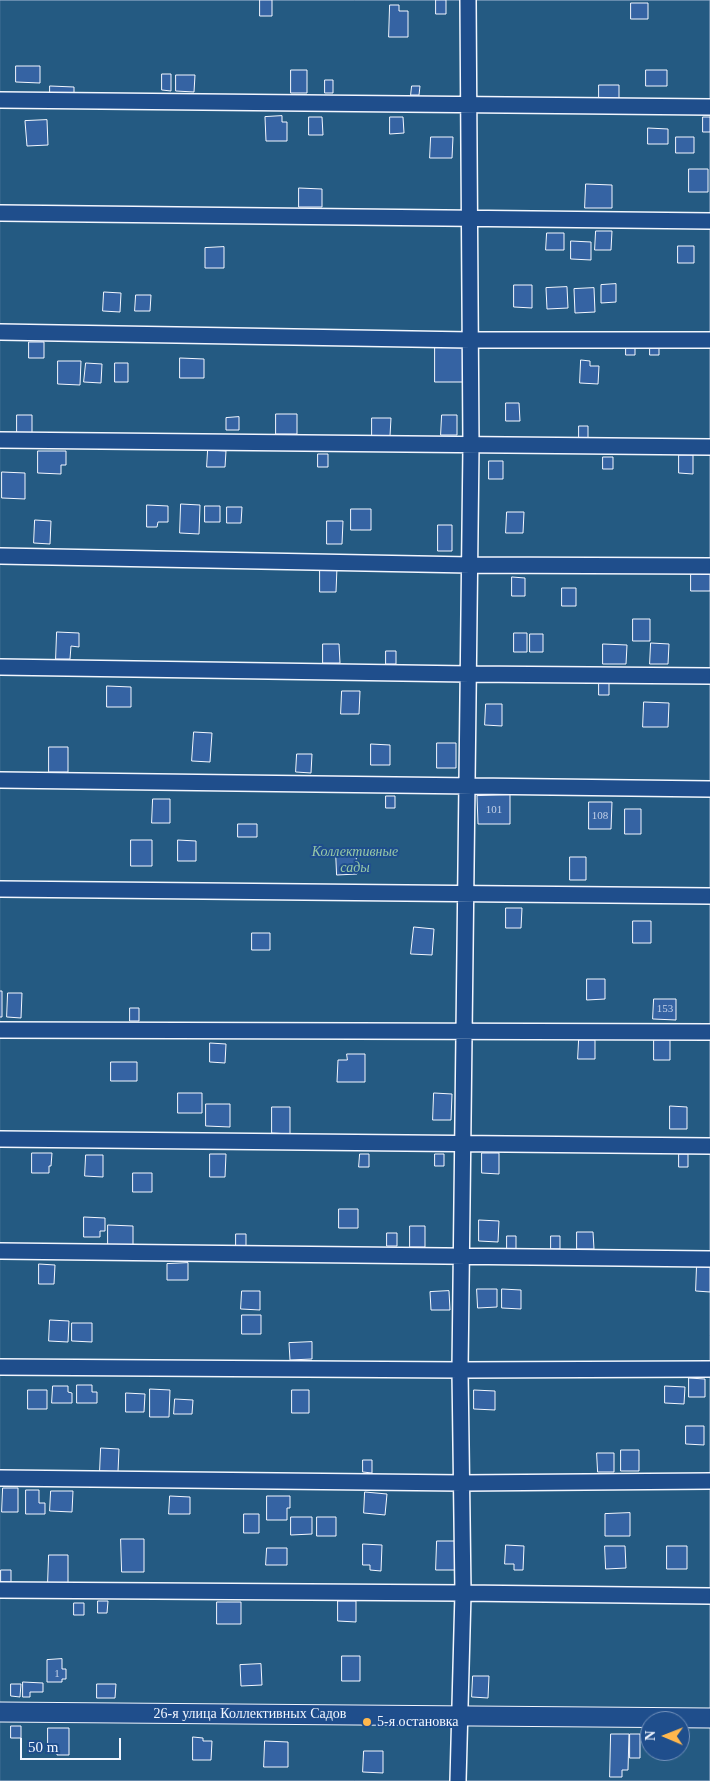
<!DOCTYPE html>
<meta charset="utf-8">
<style>
body{margin:0}
#map{position:relative;width:710px;height:1781px;overflow:hidden;background:#1f4e8c;font-family:Georgia,serif}
canvas{display:block}
.north{position:absolute;left:640px;top:1711px;width:50px;height:50px;box-sizing:border-box;background:#1f4e8c;border:1px solid #7391ba;border-radius:50%;rotate:271deg;font-size:14px;font-weight:700;line-height:20px;text-align:center;color:#f2f6ff}
.north::after{content:'';display:block;margin:auto;width:18px;height:22px;background:#ffb74d;clip-path:polygon(50% 0,100% 100%,50% 72%,0 100%)}
.scale{position:absolute;left:20px;top:1738px;width:101px;height:22px;box-sizing:border-box;border:2px solid #f2f6ff;border-top:0;padding-left:6px;font-size:15px;line-height:18px;white-space:nowrap;color:#f2f6ff;-webkit-text-stroke:4px #1f4e8c;paint-order:stroke}
</style>
<div id="map">
<canvas width="710" height="1781"></canvas>
<div class="north">N</div>
<div class="scale">50 m</div>
</div>
<script>
const context = document.querySelector('canvas').getContext('2d');
context.lineJoin = 'round';
function fillPath(path, color) { context.fillStyle = color; context.fill(path, 'evenodd'); }
function strokePath(path, color, width, dash) { context.strokeStyle = color; context.lineWidth = width; context.lineCap = dash ? 'butt' : 'round'; context.setLineDash(dash || []); context.stroke(path); }
function write(font, color, halo, rows, align = 'center') {
  context.font = font + ' Georgia,serif'; context.lineWidth = 4; context.setLineDash([]); context.textBaseline = 'middle'; context.strokeStyle = halo; context.fillStyle = color; for (const [text, x, y, turn = 0] of rows) {
    context.save(); context.translate(x, y); context.rotate((+turn || 0) * Math.PI / 180); context.textAlign = isNaN(turn) ? turn : align; if (halo) context.strokeText(text, 0, 0); context.fillText(text, 0, 0); context.restore();
  }
}
const green = new Path2D(`
 M0 0H710V1781H0ZM650 1721H680V1751H650Z`);
const building = new Path2D(`
 M260 0H272V16H260Z
 M436 0H446V14H436Z
 M631 3H648V19H631Z
 M390 5H399V11H408V37H389Z
 M16 66H40V83L16 82Z
 M291 70H307V93H291Z
 M646 70H667V86H646Z
 M162 74H171V91L162 90Z
 M176 75H195L194 92 176 91Z
 M325 80H333V93H325Z
 M599 85H619V101H599Z
 M50 86 74 87V94L50 93Z
 M412 86H420L419 95H411Z
 M282 116V122H287V141H266L265 117Z
 M309 117H322L323 135H309Z
 M390 117H403L404 133 390 134Z
 M703 117H710V132H703Z
 M47 120 48 145 27 146 25 121Z
 M648 128 668 129V144H648Z
 M431 137H453L452 158H430Z
 M676 137H694V153H676Z
 M689 169H708V192H689Z
 M586 184 612 185V208H585Z
 M299 188 322 189V207H299Z
 M596 231H612L611 250H595Z
 M547 233H564V250H546Z
 M571 241 591 242V260L571 259Z
 M678 246H694V263H678Z
 M224 247V268H205V248Z
 M616 284V302L601 303V285Z
 M514 285H532V308L514 307Z
 M567 287 568 308 547 309 546 288Z
 M594 288 595 312 575 313 574 289Z
 M104 292 121 293 120 312 103 311Z
 M136 295H151L150 311H135Z
 M29 342H44V358H29Z
 M650 342H659V355H650Z
 M626 343H635V355H626Z
 M435 346H465L466 382H435Z
 M180 358 204 359V378H180Z
 M581 360 590 361V366H599L598 384 580 383Z
 M58 361H81L80 385 58 384Z
 M86 363 102 364 101 383 84 382Z
 M115 363H128V382H115Z
 M506 403H519L520 421H506Z
 M276 414H297V434H276Z
 M17 415H32V437L17 436Z
 M442 415H457V435H441Z
 M239 417V430H226V418Z
 M372 418H391L390 436H372Z
 M579 426H588V438H579Z
 M208 450 226 451 225 467H207Z
 M38 451H66V465H61V474L38 473Z
 M318 454H328V467H318Z
 M679 455H693V474L679 473Z
 M603 457H613V469H603Z
 M489 461H503V479H489Z
 M2 472 25 473V499L2 498Z
 M181 504 200 505 199 534 180 533Z
 M147 505 168 506V522H158L157 527H147Z
 M205 506H220V522H205Z
 M227 507H242L241 523H227Z
 M351 509H371V530H351Z
 M507 512H524L523 533H506Z
 M35 520 51 521 50 544 34 543Z
 M327 521H343L342 544H327Z
 M438 525H452V551H438Z
 M320 566 337 567 336 592H320Z
 M691 571 710 572V591H691Z
 M512 577 525 578V596H512Z
 M562 588H576V606H562Z
 M633 619H650V641H633Z
 M57 632 79 633V647L71 646 70 659H56Z
 M514 633H527V652H514Z
 M530 634H543V652H530Z
 M651 643 669 644 668 664H650Z
 M323 644H339L340 663H323Z
 M603 644 627 645 626 664H603Z
 M386 651H396V664H386Z
 M599 682H609V695H599Z
 M107 686 131 687V707H107Z
 M342 691H360L359 714H341Z
 M644 702 669 703 668 727H643Z
 M486 704H502V726L485 725Z
 M194 732 212 733 210 762 192 761Z
 M437 743H456V768H437Z
 M371 744 390 745V765H371Z
 M49 747H68V772H49Z
 M297 754H312L311 773 296 772Z
 M510 795V824H478L477 796Z
 M386 796H395V808H386Z
 M153 799H170V823H152Z
 M589 802H612L611 829H589Z
 M625 809H641V834H625Z
 M238 824H257V837H238Z
 M131 840H152V866H131Z
 M178 840 196 841V861H178Z
 M336 852H356L357 874 337 875Z
 M570 857H586V880H570Z
 M506 908H522L521 928H506Z
 M633 921H651V943H633Z
 M414 927 434 929 432 955 411 954Z
 M252 933H270V950H252Z
 M587 979H605V999L587 1000Z
 M0 991H2V1017H0Z
 M8 993H22L21 1018 7 1017Z
 M654 999H676V1020L653 1019Z
 M130 1008H139V1021H130Z
 M654 1039H670V1060H654Z
 M579 1040H595V1059H578Z
 M210 1043 226 1044 225 1063 210 1062Z
 M347 1054H365V1082H337L338 1060H347Z
 M111 1062H137V1081H111Z
 M178 1093H202V1113H178Z
 M434 1093 452 1094 451 1120H433Z
 M206 1104H230V1127L206 1126Z
 M670 1106 687 1107V1129H670Z
 M272 1107H290V1134L272 1133Z
 M32 1153H52L51 1166H49V1173H32Z
 M482 1153H499V1174L482 1173Z
 M210 1154H226L225 1177H210Z
 M360 1154H369V1167H359Z
 M435 1154H444V1166H435Z
 M679 1154H688V1167H679Z
 M86 1155H103V1177L85 1176Z
 M133 1173H152V1192H133Z
 M339 1209H358V1228H339Z
 M84 1217 105 1218V1231H100V1237H84Z
 M479 1220 499 1221 498 1242 479 1241Z
 M108 1225 133 1226V1246H108Z
 M410 1226H425V1247H410Z
 M577 1232H593L594 1249H577Z
 M387 1233H397V1246H387Z
 M236 1234H246V1247H236Z
 M507 1236H516V1249H507Z
 M551 1236H560V1249H551Z
 M188 1263V1280H167V1264Z
 M39 1264 55 1265 54 1284H39Z
 M697 1264 710 1265V1292L696 1291Z
 M477 1289H497V1307L478 1308Z
 M502 1289 521 1290V1309L502 1308Z
 M242 1291H260V1310L241 1309Z
 M449 1291 450 1310H431L430 1292Z
 M242 1315H261V1334H242Z
 M50 1320 69 1321 68 1342 49 1341Z
 M72 1323H92V1342L72 1341Z
 M312 1342V1359L290 1360 289 1343Z
 M689 1378 705 1379V1397H689Z
 M77 1385H92V1392H97V1403H77Z
 M53 1386H68V1392L72 1393V1403H52Z
 M665 1386 685 1387 684 1404 665 1403Z
 M150 1389 170 1390 169 1417H150Z
 M28 1390H47V1409H28Z
 M292 1390H309V1413H292Z
 M474 1390 495 1391V1410L474 1409Z
 M126 1393 145 1394 144 1412H126Z
 M175 1399 193 1400 192 1414H174Z
 M686 1426H704V1445L686 1444Z
 M101 1448 119 1449 118 1472 100 1471Z
 M621 1450H639V1471H621Z
 M597 1453H614V1472H598Z
 M363 1460H372V1473L363 1472Z
 M3 1488H18V1512H2Z
 M26 1490H39V1503H45V1514H26Z
 M51 1491H73L72 1512 50 1511Z
 M365 1492 387 1494 385 1515 364 1513Z
 M170 1496 190 1497V1514H169Z
 M267 1496H290V1508H287V1520H267Z
 M630 1513V1536H605V1514Z
 M244 1514H259V1533H244Z
 M291 1517H312V1534L291 1535Z
 M317 1517H336V1536H317Z
 M121 1539H144V1572H122Z
 M437 1541H456V1570H436Z
 M363 1544 382 1545 381 1571 370 1570V1565H363Z
 M506 1545 524 1546 523 1570H514V1564H505Z
 M605 1546H625L626 1568 606 1569Z
 M667 1546H687V1569H667Z
 M267 1548H287V1565H266Z
 M49 1555H68V1583H48Z
 M1 1570H11V1583H1Z
 M98 1601H108L107 1613H98Z
 M338 1601H356V1622L338 1621Z
 M217 1602H241V1624H217Z
 M74 1603H84V1615H74Z
 M342 1656H360V1681H342Z
 M62 1659V1669H66V1679H62V1682H47V1660Z
 M261 1664 262 1685 241 1686 240 1665Z
 M473 1676H489L488 1698 472 1697Z
 M23 1682 43 1683V1692H30V1697H23Z
 M11 1684H21L20 1697 11 1696Z
 M97 1684H116L115 1698H97Z
 M11 1726H21V1738H11Z
 M48 1728H69V1755H57V1747H48Z
 M611 1734H629L628 1770H622V1777H610Z
 M630 1734H640V1758H630Z
 M193 1737 203 1738V1741H212L211 1760H193Z
 M265 1741 288 1742V1767H264Z
 M364 1751H383V1773L363 1772Z`);
const minor = new Path2D(`
 M0 100 710 107
 M0 213 710 221
 M0 332 470 340H710
 M0 440 710 447
 M0 556 470 565 710 566
 M0 667 469 674 710 676
 M0 780 710 789
 M0 889 710 896
 M0 1030 710 1032
 M0 1139 710 1146
 M0 1251 710 1259
 M0 1367 460 1370 710 1369
 M0 1478 462 1483 710 1481
 M0 1590 463 1593 710 1596
 M458 1781 463 1593 460 1370 471 446 468 0`);
const major = new Path2D(`
 M0 1712 710 1718`);
const markers = [
 [367,1722,5,"#ffb74d"]
];
const numberNames = [
 ["101",494,810],
 ["108",600,816],
 ["153",665,1009],
 ["1",57,1674]
];
const parkNames = [
 ["Коллективные",355,852],
 ["сады",355,868]
];
const streetNames = [
 ["26-я улица Коллективных Садов",250,1714]
];
const poiNames = [
 ["5-я остановка",377,1722]
];
fillPath(green, '#245a82');
strokePath(green, '#a8bbd7', 1);
fillPath(building, '#3563a3');
strokePath(building, '#f2f6ff', 1);
strokePath(minor, '#f2f6ff', 18);
strokePath(major, '#f2f6ff', 21);
strokePath(minor, '#1f4e8c', 15);
strokePath(major, '#1f4e8c', 19);
for (const [x, y, r, color] of markers) { const dot = new Path2D(); dot.arc(x, y, r, 0, 2 * Math.PI); context.fillStyle = color; context.fill(dot); strokePath(dot, '#1f4e8c', 2); }
write('11px', '#c3d1e8', null, numberNames);
write('italic 14px', '#97c8a6', '#1f4e8c', parkNames);
write('14px', '#f2f6ff', '#1f4e8c', streetNames);
write('14px', '#f2f6ff', '#1f4e8c', poiNames, 'left');
</script>
